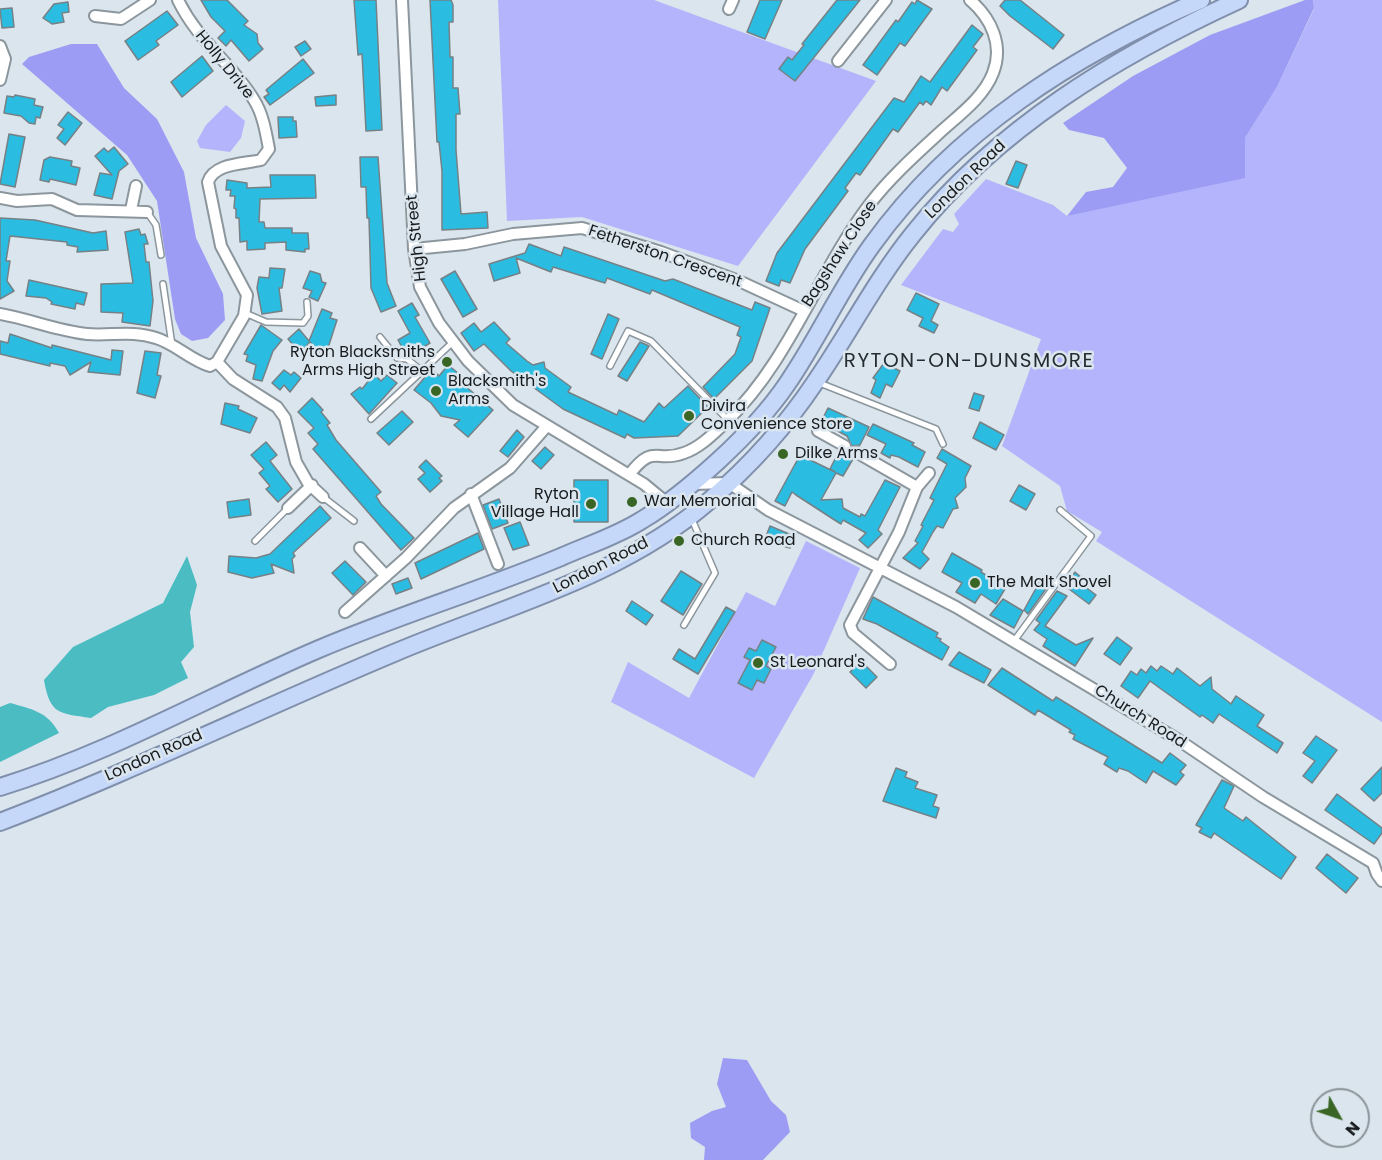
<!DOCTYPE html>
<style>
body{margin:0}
#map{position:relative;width:1382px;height:1160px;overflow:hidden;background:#dae5ed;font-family:Poppins,sans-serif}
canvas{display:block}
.north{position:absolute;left:1310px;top:1088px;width:60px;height:60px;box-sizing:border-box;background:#dae5ed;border:2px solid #8c949a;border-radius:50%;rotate:130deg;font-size:16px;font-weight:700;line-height:24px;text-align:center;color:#171b1e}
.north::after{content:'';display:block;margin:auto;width:21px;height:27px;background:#396625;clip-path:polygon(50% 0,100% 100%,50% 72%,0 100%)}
</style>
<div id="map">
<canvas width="1382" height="1160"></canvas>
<div class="north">N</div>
</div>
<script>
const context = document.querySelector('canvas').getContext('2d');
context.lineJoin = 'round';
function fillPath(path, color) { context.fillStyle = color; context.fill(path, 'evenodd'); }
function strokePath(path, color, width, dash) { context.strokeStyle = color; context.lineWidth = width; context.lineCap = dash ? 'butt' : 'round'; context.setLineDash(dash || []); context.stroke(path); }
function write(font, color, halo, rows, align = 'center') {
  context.font = font + ' Poppins,sans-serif'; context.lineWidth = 5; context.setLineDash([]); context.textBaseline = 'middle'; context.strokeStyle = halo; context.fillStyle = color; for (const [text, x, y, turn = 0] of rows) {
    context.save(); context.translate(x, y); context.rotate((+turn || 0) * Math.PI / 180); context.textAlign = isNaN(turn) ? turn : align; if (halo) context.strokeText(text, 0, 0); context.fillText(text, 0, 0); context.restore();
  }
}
const green = new Path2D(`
 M498 0H654L876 81 738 266 582 217 507 221Z
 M1313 0H1382V722L1096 541 1102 532 1067 511 1060 486 1002 446 1041 339 901 285 943 229 953 232 959 224 954 214 986 179 1053 205 1067 216 1245 138 1277 87 1314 9Z
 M226 105 245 121 241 138 230 152 200 148 197 141 206 125Z
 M806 541 860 568 813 675 754 778 611 702 628 662 689 698 746 592 775 606Z`);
const forest = new Path2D(`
 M1305 0H1313L1314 8 1277 87 1245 138V178L1067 216 1086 192 1113 187 1127 168 1104 138 1069 130 1063 123 1133 76 1210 35Z
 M71 44H97L124 88 157 119 184 172 196 238 223 294 225 320 208 338 192 341 181 334 175 319 157 201 127 155 22 64 29 57Z
 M723 1058 747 1060 771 1101 786 1115 790 1132 763 1160H704L705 1147 691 1138 690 1123 712 1111 726 1107 717 1084Z`);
const water = new Path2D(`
 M187 556 197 585 190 612 194 647 181 662 188 678 154 695 108 707 91 718C59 713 50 715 44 680L73 647 163 603Z
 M10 703C32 709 48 712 59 733L0 762V707Z`);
const building = new Path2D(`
 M201 0H227L248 21 244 25 257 34 258 43 263 49 249 61 231 40 226 46 218 38 225 31 211 17Z
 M354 0H376L382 130 366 131 362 54 358 55Z
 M430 0H451L453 5V22H449L450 57H453V88H458L460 114H456V150L461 214 487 212 488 228 442 230V171L439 142H437Z
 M760 0H782L765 39 747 32Z
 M837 0H860L795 81 779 69 788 57 792 60 804 45 802 44Z
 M917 0 932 9 905 46 900 43 877 75 863 65 896 20 898 22 912 2 915 4Z
 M1005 0H1020L1064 35 1053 49 1010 16 1000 6Z
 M68 2 69 12 62 13 64 22 52 24 43 18 54 4Z
 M12 8 14 27 2 28 0 9Z
 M167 11 178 25 156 41 159 45 138 60 125 41Z
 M972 25 983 34 973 47 977 50 947 91 942 87 931 105 926 101 923 105 920 102 898 132 893 129 860 175 856 173 845 188 848 191 805 249 790 283 781 280 779 286 766 281 777 253 894 98 904 102 921 76 930 82Z
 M305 41 311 49 301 56 295 47Z
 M202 56 213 71 182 97 171 82Z
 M303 59 314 73 270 105 264 97 269 94 266 90Z
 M15 95 35 99 34 105 43 107 40 118 36 117 35 124 29 123 21 116 4 113 7 96 14 97Z
 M336 95V105L316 106 315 97Z
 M68 112 82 123 65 145 57 138 64 129 58 125Z
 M278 117H293V121H296L297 137 279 138Z
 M9 134 25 137 15 187 0 184Z
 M114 147 128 164 119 171 112 199 94 195 100 173 112 175 95 156 104 148 108 152Z
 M50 157 72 161 71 166 80 168 76 185 50 179 49 182 40 180 44 160Z
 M360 157H378L387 283 396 306 381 312 371 288 369 218H367L366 187H361Z
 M1016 161 1027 165 1018 188 1006 184Z
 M270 175H315L316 198 260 199 259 222H264L265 228H292V233H308L309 249H305V252L286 250V242L265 243V249L247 250V241L240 242 239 218H236V209L234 208 235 196H230L231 190H226L227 180 247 183V188L271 187Z
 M0 218 35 220 93 233 106 231 108 250 77 252 78 247 67 245V242L10 236 6 261H10L7 281 14 291 0 299Z
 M139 229 141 235 145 234 148 244H144L146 262H149L153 301 150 326 122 322 123 313 101 312V284L133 283 125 232Z
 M529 244 561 256 564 247 665 281 673 279 752 310 755 302 770 308 752 361 714 399 703 387 735 354 741 337 737 335 740 327 652 290 650 294 607 278 605 283 553 267 551 272 516 258 520 273 494 281 489 264 525 253Z
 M270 268 285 269 282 288H279L282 311 262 314 257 288 259 277 269 278Z
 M310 271 320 274 322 282 326 283 318 301 309 297 312 291 303 288Z
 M455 271 477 309 463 317 441 279Z
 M29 280 87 293 84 305 76 303 75 309 51 304 52 302 46 298 26 296Z
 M916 293 939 304 931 321 938 325 934 333 919 326 923 318 907 310Z
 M412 303 419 315 415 317 430 343 412 354 409 350 405 353 398 340 410 333 398 311Z
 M322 309 332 313 330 318 337 320 328 348 322 354 310 342 300 353 288 339 299 329 309 341Z
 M608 314 619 319 602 359 591 354Z
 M494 322 510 339 506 343 527 361 533 365 544 362 545 368 571 387 568 392 617 415 619 410 644 422 659 403 664 408 688 386 708 407 678 436 634 438 627 434 625 438 563 409 511 371 484 344 474 351 461 333 474 323 481 332Z
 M261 325 282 340 273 351 262 381 253 379 256 365 246 361 248 355 244 354Z
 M10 334 52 348V345L111 360 112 350 123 351 120 375 88 372 91 362 70 375 65 366 50 363V366L0 354V341L8 343Z
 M640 342 649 346 627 381 618 376Z
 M145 351 161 353 157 375 161 376 155 398 137 393Z
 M884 363 900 371 892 387 886 384 880 398 871 393 876 380 873 378Z
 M448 365 458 373 455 377 493 410 468 437 454 425 460 420 441 416 431 403 414 390 432 369 439 376Z
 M284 370 291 375 294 372 301 378 290 392 284 385 280 390 272 383Z
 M374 374 381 381 387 375 397 383 369 414 351 394 360 387 362 389Z
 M974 393 984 396 979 411 969 408Z
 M312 398 323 410 321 412 330 423 327 425 336 440 381 492 376 496 381 504 414 538 401 550 313 449 318 444 308 433 314 428 298 412Z
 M225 403 239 406 238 409 257 418 250 433 221 424Z
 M828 408 869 427 860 445 852 446 847 436 821 422Z
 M402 411 413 422 389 445 377 433Z
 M980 422 1004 435 996 450 973 438Z
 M873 424 914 443 912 445 925 452 918 467 899 457 891 455 890 458 881 453 886 444 867 435Z
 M517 430 524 437 508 457 500 451Z
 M266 442 277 455 270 461 292 489 278 502 266 489 270 486 259 473 264 469 251 455Z
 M545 447 554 455 541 469 532 461Z
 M942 449 971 466 965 478 966 487 955 498 958 508 953 509 943 528 937 526 933 532 922 552 929 559 920 569 903 558 918 543 915 541 923 526 921 525 934 500 930 498 947 464 937 458Z
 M839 451 849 453 853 459 843 476 836 473 821 500 842 499 843 508 860 517 861 514 865 516 885 480 900 487 878 530 882 534 868 548 859 540 866 533 843 520 841 524 833 519 796 495 792 492 785 506 775 501 800 455 835 472 830 469Z
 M426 460 442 476 439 478 442 481 430 492 418 479 425 473 419 467Z
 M574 480H608V522H574Z
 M1019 485 1035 494 1026 510 1010 501Z
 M249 499 251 515 229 518 227 502Z
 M499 499 508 523 492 529 483 505Z
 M320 506 331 518 293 553 295 556 292 559 294 573 271 564 274 573 252 578 228 572 229 556 256 558 270 554Z
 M520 522 529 545 513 550 504 528Z
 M770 526 794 536 790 548 764 541Z
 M478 533 484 549 421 579 415 563Z
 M952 553 982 570 981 572 997 582 1000 577 1009 582 996 604 981 594 975 603 956 592 962 583 942 572Z
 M345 561 366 582 353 595 332 573Z
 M681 571 702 584 683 615 661 601Z
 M1075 572 1083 579 1080 583 1096 595 1089 604 1065 586Z
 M408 578 412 588 396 594 392 584Z
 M1040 581 1048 586 1028 614 1024 610Z
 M1057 591 1067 596 1045 626 1076 645 1093 638 1075 666 1043 646 1047 639 1034 630 1040 623 1036 620Z
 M873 597 938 633 936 637 941 639 940 641 949 647 942 660 877 624 863 619Z
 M1003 599 1023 611 1014 628 990 615Z
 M632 601 653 615 646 625 626 611Z
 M726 607 735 612 698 674 673 659 679 649 695 659Z
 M1117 637 1132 648 1120 665 1104 654Z
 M762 640 776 647 766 666 771 669 764 683 757 680 752 690 738 683 750 660 744 657 749 648 756 651Z
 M959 652 991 670 984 683 949 665Z
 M861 661 877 677 866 688 850 672Z
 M1151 666 1157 671 1161 666 1173 674 1177 668 1200 686 1211 677 1212 689 1231 704 1236 696 1264 715 1257 726 1283 743 1277 753 1219 714 1213 723 1202 715 1200 717 1150 681 1138 698 1121 686 1131 671 1137 675 1141 669 1146 673Z
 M1002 668 1053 701 1056 697 1074 708 1162 763 1170 753 1186 765 1180 772 1184 775 1176 785 1153 771 1146 783 1128 771 1119 768 1117 772 1104 764 1108 757 1073 739 1075 735 1069 732 1071 730 1038 710 1035 715 988 685Z
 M1316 736 1337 750 1312 783 1303 776 1315 761 1303 753Z
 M1382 767V793L1374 801 1361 789Z
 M896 768 907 772 905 777 918 782 915 788 937 795 933 806 939 808 936 818 883 801Z
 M1222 780 1234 786 1224 808 1243 821 1246 817 1296 857 1281 879 1214 833 1211 838 1199 832 1202 828 1196 825Z
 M1337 794 1382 828V833L1374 844 1325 810Z
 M1327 854 1358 878 1346 893 1316 868Z`);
const service = new Path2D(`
 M147 212 156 225 161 255
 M163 284 172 345
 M245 313 266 322 303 323 308 316 307 302
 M380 337 397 358 407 359 422 371
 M610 366 628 331 651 341 728 420
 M817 382 936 429 943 444
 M371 419 453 342
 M323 497 354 521
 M255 541 288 508
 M684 625 715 573 691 517
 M1014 641 1091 536 1060 510`);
const minor = new Path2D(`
 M178 0C199 43 232 63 254 100 263 114 266 133 269 149L261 160C244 164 214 163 208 182L221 246 247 295 244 316 217 362
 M402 0 414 249 420 287 439 323 468 361 513 405 644 484 667 503
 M729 9 733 0
 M95 16 121 19 150 0
 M0 46 5 59 0 80
 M838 61 886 0
 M0 198 17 201 52 199 77 210 147 212
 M131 210 136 186
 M414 249 465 244 513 234 582 228 661 252 739 281 804 311
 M0 314C29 319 58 331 87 334 111 336 132 330 156 338 176 344 190 360 210 366L217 362
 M217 362 233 379 277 407 285 418 296 462 308 483 323 497
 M818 431 845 446
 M856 452 917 487
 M629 475C654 442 656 464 684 453 701 447 714 433 727 421 790 360 817 274 869 205 888 180 913 157 936 136 956 117 983 99 993 73 1004 45 991 18 970 0
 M692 484 729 483 768 510 956 607 1177 739 1263 797 1373 863 1377 874 1382 881
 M471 494 498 564
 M288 508 312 485
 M360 548 386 576
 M345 612 406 558 454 508 510 468 546 427
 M890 664 853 633 850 625 899 532 917 487 929 473`);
const trunk = new Path2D(`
 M0 787C111 753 213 694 319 649 399 615 482 590 561 557 588 545 617 536 642 520 669 504 695 482 718 461 743 438 768 412 787 384 818 339 840 289 872 245 954 131 1074 55 1201 0
 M0 822C133 771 262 708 394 653 500 608 620 578 709 501 750 466 786 426 816 381 849 333 876 280 913 234 997 128 1117 56 1239 0`);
const markers = [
 [447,362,6,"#396625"],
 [436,391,6,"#396625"],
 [689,416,6,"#396625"],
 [783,454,6,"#396625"],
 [632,502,6,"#396625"],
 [591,504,6,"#396625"],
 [679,541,6,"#396625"],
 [975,583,6,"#396625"],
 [758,663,6,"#396625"]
];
const streetNames = [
 ["Holly Drive",224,65,51],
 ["London Road",966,180,-44],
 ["High Street",417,238,-96],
 ["Bagshaw Close",840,254,-57],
 ["Fetherston Crescent",665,257,19],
 ["London Road",601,566,-27],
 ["Church Road",1140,717,32],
 ["London Road",154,756,-24]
];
const poiNames = [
 ["Ryton Blacksmiths",435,353,"right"],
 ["Arms High Street",435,371,"right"],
 ["Blacksmith's",448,382],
 ["Arms",448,400],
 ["Divira",701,407],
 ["Convenience Store",701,425],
 ["Dilke Arms",795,454],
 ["Ryton",579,495,"right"],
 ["Village Hall",579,513,"right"],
 ["War Memorial",644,502],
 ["Church Road",691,541],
 ["The Malt Shovel",987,583],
 ["St Leonard's",770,663]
];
const quarterNames = [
 ["RYTON-ON-DUNSMORE",969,362]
];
fillPath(green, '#b3b4fb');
fillPath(forest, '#9d9cf4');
fillPath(water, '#4bbcc1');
fillPath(building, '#2bbce2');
strokePath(building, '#758185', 1.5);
strokePath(service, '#8c969d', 8);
strokePath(minor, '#8c969d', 14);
strokePath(trunk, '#8090ac', 20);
strokePath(service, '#fff', 5);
strokePath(minor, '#fff', 10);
strokePath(trunk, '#c6d8fa', 16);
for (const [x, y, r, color] of markers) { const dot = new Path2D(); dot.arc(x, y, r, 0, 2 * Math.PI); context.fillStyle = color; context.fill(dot); strokePath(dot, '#dae5ed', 2); }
write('16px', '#171b1e', '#dae5ed', streetNames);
write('16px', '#171b1e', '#dae5ed', poiNames, 'left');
context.letterSpacing = '1.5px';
write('20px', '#252d33', '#dae5ed', quarterNames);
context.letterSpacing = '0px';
</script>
